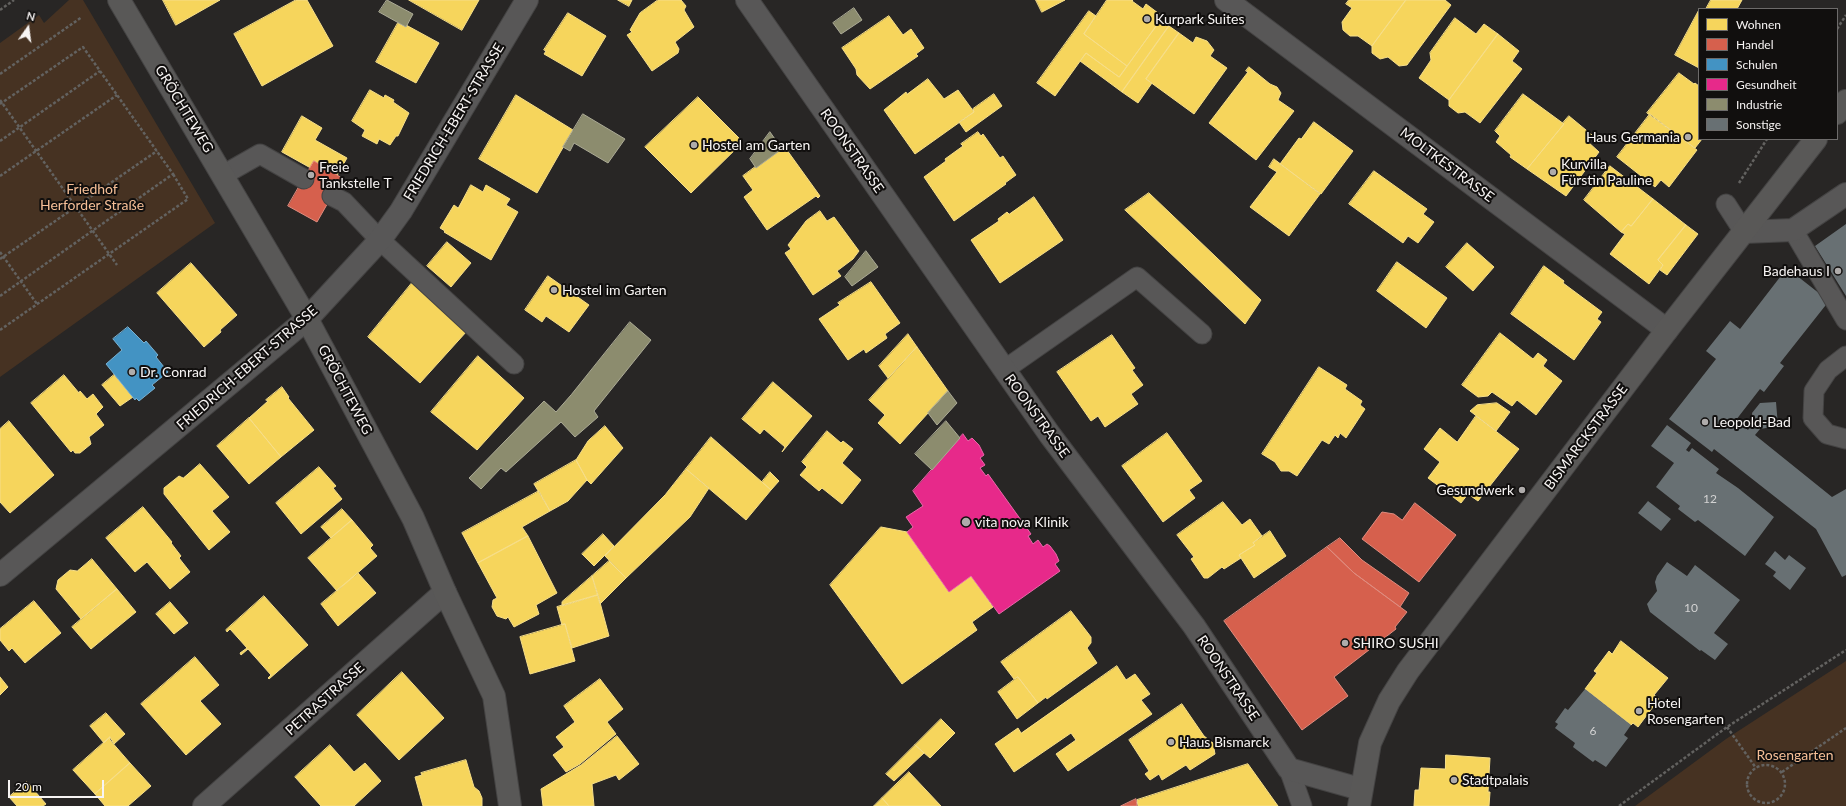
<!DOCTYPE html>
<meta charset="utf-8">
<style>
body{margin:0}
#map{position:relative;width:1846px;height:806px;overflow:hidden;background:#282625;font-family:Lato,sans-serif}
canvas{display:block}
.legend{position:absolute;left:1698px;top:8px;width:140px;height:132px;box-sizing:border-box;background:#110f0e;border:1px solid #6d6b6a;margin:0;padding:5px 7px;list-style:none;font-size:12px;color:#f7f4f3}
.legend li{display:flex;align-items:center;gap:8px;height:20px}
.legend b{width:20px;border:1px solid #6d6b6a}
.north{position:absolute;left:8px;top:8px;width:40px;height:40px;-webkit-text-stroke:3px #110f0e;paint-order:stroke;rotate:14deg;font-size:11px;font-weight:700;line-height:16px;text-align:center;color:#f7f4f3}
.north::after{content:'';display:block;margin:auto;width:14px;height:18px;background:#f7f4f3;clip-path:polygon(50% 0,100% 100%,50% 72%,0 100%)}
.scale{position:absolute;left:8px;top:780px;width:96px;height:18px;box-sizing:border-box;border:2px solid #f7f4f3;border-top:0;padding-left:5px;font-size:12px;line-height:14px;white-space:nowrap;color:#f7f4f3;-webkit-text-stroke:3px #110f0e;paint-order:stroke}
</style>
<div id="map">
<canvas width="1846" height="806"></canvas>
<ul class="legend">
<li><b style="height:11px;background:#f6d55c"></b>Wohnen</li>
<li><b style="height:11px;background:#d6604d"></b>Handel</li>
<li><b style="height:11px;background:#4393c3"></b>Schulen</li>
<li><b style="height:11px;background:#e7298a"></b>Gesundheit</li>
<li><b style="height:11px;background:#8c8c6e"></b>Industrie</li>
<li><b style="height:11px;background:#687073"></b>Sonstige</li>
</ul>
<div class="north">N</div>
<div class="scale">20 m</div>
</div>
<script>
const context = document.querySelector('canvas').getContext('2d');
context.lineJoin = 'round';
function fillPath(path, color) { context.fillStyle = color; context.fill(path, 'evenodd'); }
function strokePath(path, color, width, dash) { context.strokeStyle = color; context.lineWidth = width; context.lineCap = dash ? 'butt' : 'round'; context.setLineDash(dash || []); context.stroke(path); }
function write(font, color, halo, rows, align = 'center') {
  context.font = font + ' Lato,sans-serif'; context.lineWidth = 4; context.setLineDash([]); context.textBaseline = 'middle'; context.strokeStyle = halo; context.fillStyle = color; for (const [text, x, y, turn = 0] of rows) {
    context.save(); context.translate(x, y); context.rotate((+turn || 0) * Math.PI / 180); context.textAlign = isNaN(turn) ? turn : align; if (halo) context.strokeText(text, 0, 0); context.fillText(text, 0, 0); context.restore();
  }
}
const green = new Path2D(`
 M69 0H83L215 223 0 377V43L39 15 44 23Z
 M1846 661V806H1635L1726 739Z`);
const homes = new Path2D(`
 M163 0H220L176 25Z
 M296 0H307L333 46 262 86 234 34Z
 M409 0H479L462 30Z
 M618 0H632L629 6Z
 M658 0H681L686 6 684 10 694 27 675 42 679 49 678 53 652 71 627 35 632 32 630 30 640 13Z
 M1036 0H1065L1042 12Z
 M1107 0H1133L1132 1 1143 9 1146 4 1162 16 1159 19 1160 21 1127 66 1084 34Z
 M1349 0H1406L1372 46 1358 36H1350L1343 30 1342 22 1352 8 1346 4Z
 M1406 0H1445L1451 5 1407 65 1399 66 1388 57 1380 59 1372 53V46Z
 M1711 0H1742L1737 9H1706Z
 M1699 10V68L1675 55Z
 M1089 11 1096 16 1084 34 1127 66 1119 77 1086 53 1055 96 1037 83Z
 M568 13 606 36 582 76 544 54 546 51 544 50Z
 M889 16 903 35 911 29 924 48 916 54 918 56 870 89 857 75 856 69 842 48Z
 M1455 18 1476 34 1484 24 1498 34 1449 100 1419 78 1431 60 1430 53Z
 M1160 21 1169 26 1122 92 1080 61 1086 53 1119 77Z
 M398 23 406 27V25L439 43 416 83 376 62Z
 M1169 26 1179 33 1146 79 1152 83 1138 103 1122 92Z
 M1179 33 1193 43 1196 37 1207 41 1214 50 1210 56 1227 68 1194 114 1146 79Z
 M1498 34 1519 51 1512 61 1522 69 1480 123 1465 112 1458 113 1449 106V100Z
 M1249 67 1270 84 1277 87 1281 93 1278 100 1294 111 1256 160 1209 123 1248 72 1246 71Z
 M1679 73 1694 84 1695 83 1699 86V139H1702L1695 148 1647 113Z
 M928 79 944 99 958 90 974 112 915 154 884 110 906 92 907 94Z
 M370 90 384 98 385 95 394 100 393 102 409 113 398 136H396L390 145 379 139 377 144 362 136 365 130 352 121Z
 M994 94 1002 106 966 132 959 122 974 112 973 109Z
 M1523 94 1564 124 1527 169 1510 157 1511 155 1496 142 1500 136 1495 131Z
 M516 95 573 130 537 193 479 159Z
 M698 97 743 142 691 193 645 147Z
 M1650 114 1697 150 1669 187 1661 180 1655 187 1617 157Z
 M302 116 322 128 315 140 347 158 334 181 282 152Z
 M1569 116 1592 135 1587 141 1599 152 1566 196 1527 169 1564 124 1563 123Z
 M1314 122 1353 151 1321 194 1280 164 1299 138 1301 139Z
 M978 132 981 136 983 134 1000 158 1003 156 1016 175 1005 183 1006 184 954 221 924 177 946 161 945 159 963 146 961 144Z
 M784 146 820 196 818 198 816 196 767 230 744 197 753 190 743 176Z
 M1274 159 1320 194 1289 236 1250 207 1277 172 1269 167Z
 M1610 166 1653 199 1631 226 1628 224 1621 232 1584 200Z
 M1374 171 1427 209 1423 214 1434 222 1418 243 1408 236 1403 243 1349 204Z
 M471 185 483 192 486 185 510 199 506 205 518 212 491 260 444 232 445 231 440 228 454 205 458 208Z
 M1149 193 1261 300 1245 324 1125 210Z
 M1034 197 1063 240 1000 283 971 240 999 221 998 219 1007 212 1009 214Z
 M1653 199 1686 225 1658 260 1663 265 1649 284 1610 254 1625 234 1621 232 1628 224 1631 226Z
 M820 211 827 221 834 217 859 251 853 259 837 271 841 276 813 295 785 253 791 249 788 245 806 221Z
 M1686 225 1698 234 1667 275 1660 270 1663 265 1658 260Z
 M447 242 471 263 451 287 427 266Z
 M1467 243 1494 267 1473 291 1446 267Z
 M1397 262 1447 298 1426 328 1377 291Z
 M191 263 237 315 220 330 221 332 204 347 157 293Z
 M1544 266 1564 281 1563 283 1602 312 1597 319 1601 322 1574 360 1511 314Z
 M548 276 589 305 569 332 546 316 542 322 525 310Z
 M871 282 900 323 885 334 887 338 866 353 864 349 848 360 819 319 840 305 838 303Z
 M412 283 467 331 420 383 368 337Z
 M1500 333 1533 359 1538 353 1547 360 1543 366 1562 381 1536 415 1517 400 1512 406 1492 392 1488 396 1478 397 1462 385Z
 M908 334 917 347 888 378 879 366Z
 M1112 335 1135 368 1132 370 1143 385 1131 394 1138 404 1105 427 1098 416 1091 421 1057 372Z
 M917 347 948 391 900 444 878 423 885 415 869 400Z
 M478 356 524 398 477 450 431 412Z
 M1319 367 1347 385 1345 389 1362 401 1360 405 1365 409 1346 438 1340 433 1338 438 1335 435 1329 444 1322 440 1297 476 1289 471H1281L1275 462 1262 454Z
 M64 375 79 393 80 391 87 399 93 394 103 407 96 414 104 425 89 437 91 444 80 453H75L73 450 71 452 31 403Z
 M114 375 133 397 120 406 102 385Z
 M773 382 812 416 782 452 785 447 764 429 760 434 742 419Z
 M282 387 289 397 288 398 314 430 281 457 249 418 268 401 266 400Z
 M1497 403 1510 412 1496 431 1470 411 1477 405Z
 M1476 416 1519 449 1478 501 1468 494 1461 503 1428 478 1440 462 1424 449 1440 428 1457 442Z
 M249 418 281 457 249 484 217 446Z
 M9 421 54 475 10 513 0 502V429Z
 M605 426 623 448 591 484 587 480 576 460 588 441Z
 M827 431 841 443 843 441 853 449 842 463 861 480 842 504 822 488 819 491 800 475 807 467 802 462Z
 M1167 433 1202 481 1189 490 1195 498 1163 522 1122 466Z
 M711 437 771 490 746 520 686 469Z
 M576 460 587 480 568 501 550 511 534 484Z
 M200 464 229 497 212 511 230 532 209 550 164 494V488L179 476 183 478Z
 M319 467 336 486 333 488 342 499 301 534 276 503Z
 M686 469 709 488 690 517 626 578 605 556 665 495Z
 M770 472 779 481 771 490 762 482Z
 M539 491 550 511 522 527 528 536 478 563 462 533Z
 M1223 502 1242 525 1250 519 1262 536 1253 543 1255 545 1239 555 1241 558 1224 569 1222 567 1208 578H1204L1191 559 1194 557 1177 535Z
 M143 507 172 542 171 543 181 556 179 558 190 572 170 589 147 562 135 572 106 538Z
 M342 509 352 520 331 538 321 527Z
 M352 520 373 545 370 548 377 556 337 591 308 558Z
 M881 527 907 532 949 592 971 576 993 607 972 622 977 630 902 684 830 585Z
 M1270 531 1286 556 1254 578 1239 555 1255 545 1253 543Z
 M603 534 614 546 594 566 582 554Z
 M528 536 557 593 536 605 539 614 514 627 508 617 506 619 497 616 492 607 493 600 497 598 478 563Z
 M92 559 117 589 81 619 56 589 58 580 70 570 77 571Z
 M609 561 626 578 600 604 592 576Z
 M358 573 376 593 338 626 321 604Z
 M592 576 598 595 562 606V602Z
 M117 589 136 612 91 649 72 627Z
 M598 595 609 636 572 648 565 624 562 625 557 607Z
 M264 596 308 645 269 679 268 678 271 675 248 649 241 655 240 653 247 648 230 629 227 632 226 630Z
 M34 601 61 633 25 663 12 648 9 651 0 640V629Z
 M170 602 188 623 174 634 156 614Z
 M1071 611 1091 637V643L1087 648 1097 663 1047 699 1046 697 1038 703 1018 677 1014 679 1001 662Z
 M565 624 575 661 530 674 520 637Z
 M1621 641 1668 678 1654 695 1659 699 1638 727 1633 723 1631 725 1585 689 1597 673 1594 671 1609 651 1612 654Z
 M195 657 219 685 200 701 221 724 186 755 141 704Z
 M1117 666 1126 680 1135 674 1150 694 1141 700 1152 714 1068 771 1056 754 1076 740 1071 733 1014 772 995 744 1018 728 1021 733Z
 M402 672 444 718 399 760 357 715Z
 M0 677 8 687 0 695Z
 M1018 677 1038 703 1017 719 998 692Z
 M600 679 623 709 607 722 616 734 580 764 566 772 553 755 564 747 556 737 575 722 564 706Z
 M1182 704 1204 736 1213 743 1215 754 1190 770 1186 765 1162 780 1159 774 1150 780 1145 774 1149 771 1129 740Z
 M106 713 125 734 114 744 110 737 104 743 90 726Z
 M941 719 955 733 930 758 915 745Z
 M617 736 639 764 619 780 616 775 592 784 594 806H543L541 789 581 765Z
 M110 737V740L130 763 95 794 73 770Z
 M330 745 354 772 365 763 381 781 354 806H321L295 777Z
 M915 745 924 753 894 781 886 774Z
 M1446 755 1490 758 1488 792H1490L1489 806H1414L1415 790H1419L1421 768 1445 769Z
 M466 760 474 787 479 791 482 798V806H423L415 777 422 775 421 773Z
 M130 763 151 786 128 806H105L95 794Z
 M1248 764 1278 806H1138L1137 800Z
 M909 772 941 806H889L882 798Z
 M27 782 46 804 43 806H17L9 797Z
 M882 798 889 806H874Z`);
const shops = new Path2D(`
 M314 161 342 178 317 222 288 206Z
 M1415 503 1456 535 1419 582 1362 539 1382 512 1394 514 1402 520Z
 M1340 538 1362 560 1409 593 1400 607 1354 573 1327 547Z
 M1327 547 1354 573 1407 612 1395 627 1396 629 1334 677 1348 696 1302 730 1224 621Z
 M1136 799 1137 806H1121Z`);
const schools = new Path2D(`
 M128 327 144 343 146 341 158 355 156 357 168 372 152 385 155 388 139 401 136 398 135 400 106 364 122 350 113 339Z`);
const health = new Path2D(`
 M963 434 968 441 972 438 979 445 984 455 980 458 985 465 980 468 986 476 988 474 1031 534 1028 536 1033 544 1038 540 1043 547 1047 544 1050 546 1056 554 1059 561 1055 564 1060 571 999 614 971 576 949 592 907 532 913 527 906 517 923 506 913 491Z`);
const industry = new Path2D(`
 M387 0 413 14 406 27 379 12Z
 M854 8 862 20 841 34 833 23Z
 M583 114 625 139 608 163 574 143 570 151 563 147Z
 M770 132 782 149 756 168 750 159Z
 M866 251 878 267 852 286 845 277Z
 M630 322 651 340 594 411 598 417 575 437 561 422 506 472 501 468 481 489 469 478 544 401 556 412 571 395Z
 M948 391 957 403 937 425 928 413Z
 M946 421 960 438 932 470 915 454Z`);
const building = new Path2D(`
 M1846 224V296L1815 246Z
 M1787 268 1829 301 1780 363 1784 366 1764 392 1760 389 1736 420 1748 430 1753 423 1752 413 1760 403 1776 402 1778 426 1760 429 1755 435 1832 497 1846 489V575L1842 577 1816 529 1714 449 1712 452 1669 419 1716 359 1706 351 1730 321 1740 329Z
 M1667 425 1691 443 1686 450 1689 452 1692 448 1719 469 1716 473 1738 488 1774 517 1745 556 1698 520 1695 522 1678 509 1680 506 1656 487 1674 463 1651 446Z
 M1648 501 1671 519 1661 531 1638 513Z
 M1775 551 1785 560 1789 555 1806 568 1790 590 1773 576 1776 572 1765 564Z
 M1667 562 1687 576 1695 565 1740 600 1714 633 1728 644 1715 660 1701 650 1700 651 1650 612 1647 604 1657 591 1655 582 1657 576Z
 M1585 689 1631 725 1624 735 1628 738 1606 767 1595 760 1593 762 1573 747 1575 743 1555 728 1558 724 1555 722 1565 708 1568 710Z`);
const path = new Path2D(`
 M0 10 14 0
 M1837 29 1846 15
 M0 74 82 17
 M0 100 117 265
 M0 104 83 47 173 174 0 296
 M0 141 100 71
 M0 176 117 95
 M1739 183 1767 139
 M0 252 37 304
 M0 259 157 151
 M0 330 188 199 173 174
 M1727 727 1756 768
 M1747 784a19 19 0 1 1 38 0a19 19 0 1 1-38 0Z
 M1782 772 1846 728
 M1619 806 1727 727 1846 650`);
const lane = new Path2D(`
 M223 175 260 154 304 179
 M332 196 344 202 380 240 514 364
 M1726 204 1744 232
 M1793 230 1846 320
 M1846 356 1828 370 1814 391 1813 418 1827 434 1846 439
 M1004 370 1137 277 1202 334
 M1289 769 1302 806`);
const street = new Path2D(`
 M747 0 1050 435 1194 626 1289 769 1360 789
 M1226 0 1667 330
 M1744 232 1793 230 1846 194
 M0 575 307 319 380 240 401 211 527 0
 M204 806 445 592`);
const secondary = new Path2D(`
 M119 0 307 319 413 518 445 592 494 696 510 806
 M1837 113 1846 101
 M1359 806 1370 743 1389 701 1408 671 1667 330 1816 139`);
const markers = [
 [1147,19,4,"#afacab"],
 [1688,137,4,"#afacab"],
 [694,145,4,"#afacab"],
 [1553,172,4,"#afacab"],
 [311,175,4,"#afacab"],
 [1838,271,4,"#afacab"],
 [554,290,4,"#afacab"],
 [132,372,4,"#afacab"],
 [1705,422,4,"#afacab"],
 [1522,490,4,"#afacab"],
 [966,522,5,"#afacab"],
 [1345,643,4,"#afacab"],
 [1639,711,4,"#afacab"],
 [1171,742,4,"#afacab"],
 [1454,780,4,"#afacab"]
];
const numberNames = [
 ["12",1710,499],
 ["10",1691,608],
 ["6",1593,731]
];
const poiNames = [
 ["Kurpark Suites",1155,19],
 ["Haus Germania",1680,137,"right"],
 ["Hostel am Garten",702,145],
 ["Kurvilla",1561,164],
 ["Fürstin Pauline",1561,180],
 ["Freie",319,167],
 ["Tankstelle T",319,183],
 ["Badehaus I",1830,271,"right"],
 ["Hostel im Garten",562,290],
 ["Dr. Conrad",140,372],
 ["Leopold-Bad",1713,422],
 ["Gesundwerk",1514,490,"right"],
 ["vita nova Klinik",975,522],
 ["SHIRO SUSHI",1353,643],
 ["Hotel",1647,703],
 ["Rosengarten",1647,719],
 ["Haus Bismarck",1179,742],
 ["Stadtpalais",1462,780]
];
const streetNames = [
 ["GRÖCHTEWEG",184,109,59],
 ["FRIEDRICH-EBERT-STRASSE",454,122,-59],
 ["ROONSTRASSE",852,151,55],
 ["MOLTKESTRASSE",1447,165,37],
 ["FRIEDRICH-EBERT-STRASSE",247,368,-41],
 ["GRÖCHTEWEG",345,390,62],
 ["ROONSTRASSE",1037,416,54],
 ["BISMARCKSTRASSE",1586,437,-53],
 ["ROONSTRASSE",1228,678,56],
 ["PETRASTRASSE",325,699,-42]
];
const parkNames = [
 ["Friedhof",92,189],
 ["Herforder Straße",92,205],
 ["Rosengarten",1795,755]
];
fillPath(green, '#463222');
fillPath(homes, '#f6d55c');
strokePath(homes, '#f6de89', 1);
fillPath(shops, '#d6604d');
strokePath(shops, '#e08c7f', 1);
fillPath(schools, '#4393c3');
strokePath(schools, '#79b0d1', 1);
fillPath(health, '#e7298a');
strokePath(health, '#ec66aa', 1);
fillPath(industry, '#8c8c6e');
strokePath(industry, '#acab96', 1);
fillPath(building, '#687073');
strokePath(lane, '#444343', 21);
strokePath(street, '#444343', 24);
strokePath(secondary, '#444343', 24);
strokePath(path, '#636260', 2.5, [3, 2]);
strokePath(lane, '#585757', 19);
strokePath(street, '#585757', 22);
strokePath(secondary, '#595857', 22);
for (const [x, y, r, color] of markers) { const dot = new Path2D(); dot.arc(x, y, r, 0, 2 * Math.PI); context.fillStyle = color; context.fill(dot); strokePath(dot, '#110f0e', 1.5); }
write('12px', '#d3d3d3', null, numberNames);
write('14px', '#f7f4f3', '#110f0e', poiNames, 'left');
write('14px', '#f7f4f3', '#110f0e', streetNames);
write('14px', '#f6bf97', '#110f0e', parkNames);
</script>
